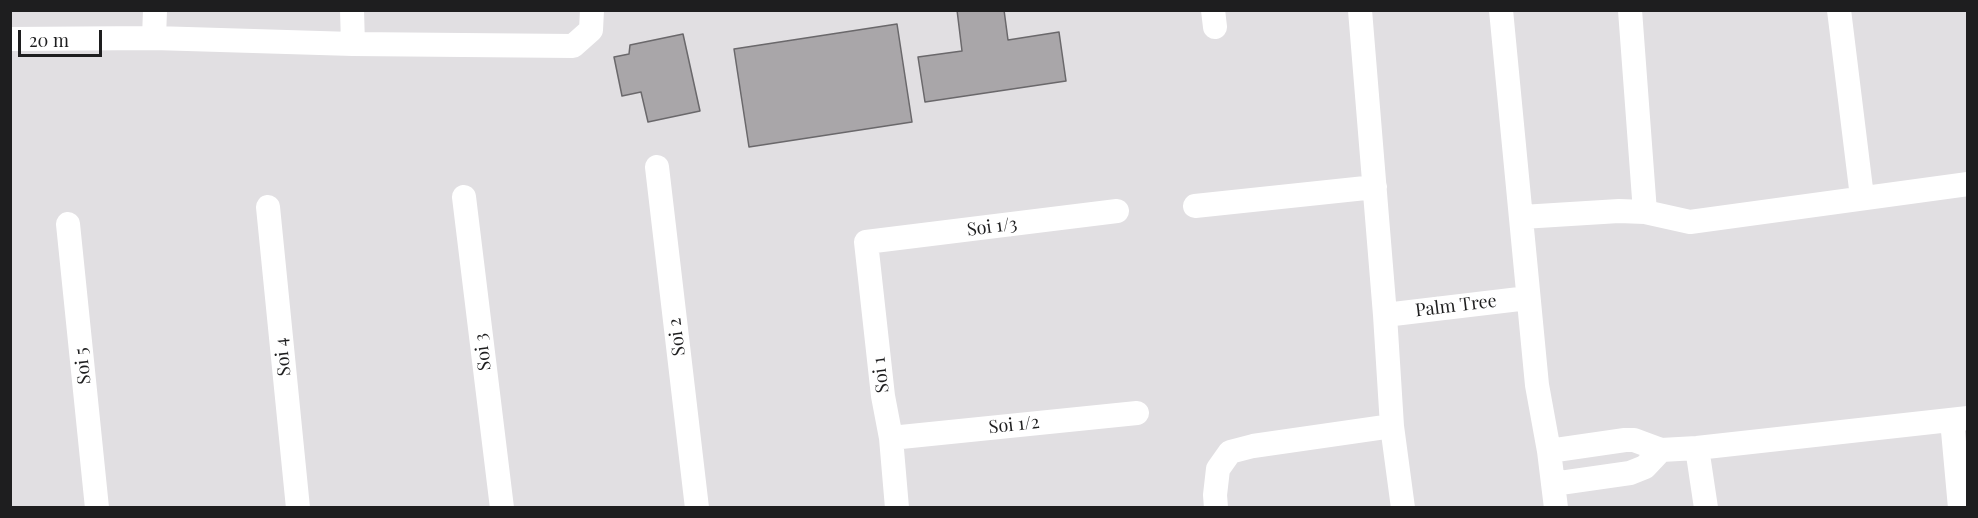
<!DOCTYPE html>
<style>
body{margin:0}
#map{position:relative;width:1978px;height:518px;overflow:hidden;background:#e1dfe2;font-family:"Playfair Display",serif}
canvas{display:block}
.frame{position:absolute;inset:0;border:12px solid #1e1e1f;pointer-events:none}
.scale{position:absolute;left:18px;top:30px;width:84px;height:27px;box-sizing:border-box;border:3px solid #1e1e1f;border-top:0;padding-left:8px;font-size:18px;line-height:21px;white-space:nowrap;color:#1e1e1f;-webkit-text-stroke:4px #fff;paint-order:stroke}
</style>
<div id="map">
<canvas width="1978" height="518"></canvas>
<div class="frame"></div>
<div class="scale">20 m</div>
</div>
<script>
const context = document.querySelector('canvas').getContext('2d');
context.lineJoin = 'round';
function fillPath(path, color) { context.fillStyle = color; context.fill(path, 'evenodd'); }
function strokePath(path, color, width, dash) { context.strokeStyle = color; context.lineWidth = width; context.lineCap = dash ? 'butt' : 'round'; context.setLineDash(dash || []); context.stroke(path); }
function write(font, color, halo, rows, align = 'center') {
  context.font = font + ' "Playfair Display",serif'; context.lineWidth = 6; context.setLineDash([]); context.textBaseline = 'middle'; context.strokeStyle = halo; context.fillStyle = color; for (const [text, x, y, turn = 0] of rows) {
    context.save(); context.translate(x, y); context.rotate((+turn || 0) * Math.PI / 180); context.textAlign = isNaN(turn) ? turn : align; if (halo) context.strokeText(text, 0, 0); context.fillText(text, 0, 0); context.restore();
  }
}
const building = new Path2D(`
 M957 10H1004L1008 40 1059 32 1066 81 925 102 918 57 962 51Z
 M897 24 912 122 749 147 734 49Z
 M683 34 700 111 648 122 641 92 622 96 614 57 629 54 630 45Z`);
const street = new Path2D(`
 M352 10 353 44
 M1213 10 1215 27
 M1360 10 1385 315 1392 426 1403 508
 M1501 10 1537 385 1549 451 1556 508
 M1630 10 1645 212
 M1839 10 1862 197
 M154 38 155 10
 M10 39 154 38 353 44 573 46 591 30 592 10
 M657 167 697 508
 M464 197 502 508
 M1195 206 1375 187
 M268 207 298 508
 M1522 217 1619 211 1645 212 1690 222 1968 184
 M68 224 97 508
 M1385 315 1528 298
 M1952 420 1960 508
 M891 438 1137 413
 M1697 448 1706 508
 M1549 451 1625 440H1634L1661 450 1697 448 1968 418
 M1553 484 1630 473 1645 467 1661 450
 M897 508 891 438 883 396 866 242 1117 211
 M1216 508 1215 495 1218 469 1230 452 1253 446 1392 426`);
const streetNames = [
 ["Soi 1/3",992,227,-7],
 ["Palm Tree",1456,306,-7],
 ["Soi 2",677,337,-97],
 ["Soi 3",483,352,-97],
 ["Soi 4",283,357,-96],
 ["Soi 5",83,366,-96],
 ["Soi 1",881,375,-97],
 ["Soi 1/2",1014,425,-6]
];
fillPath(building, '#a9a6a9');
strokePath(building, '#6a686b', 1.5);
strokePath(street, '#fff', 24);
write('18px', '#1e1e1f', '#fff', streetNames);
</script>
